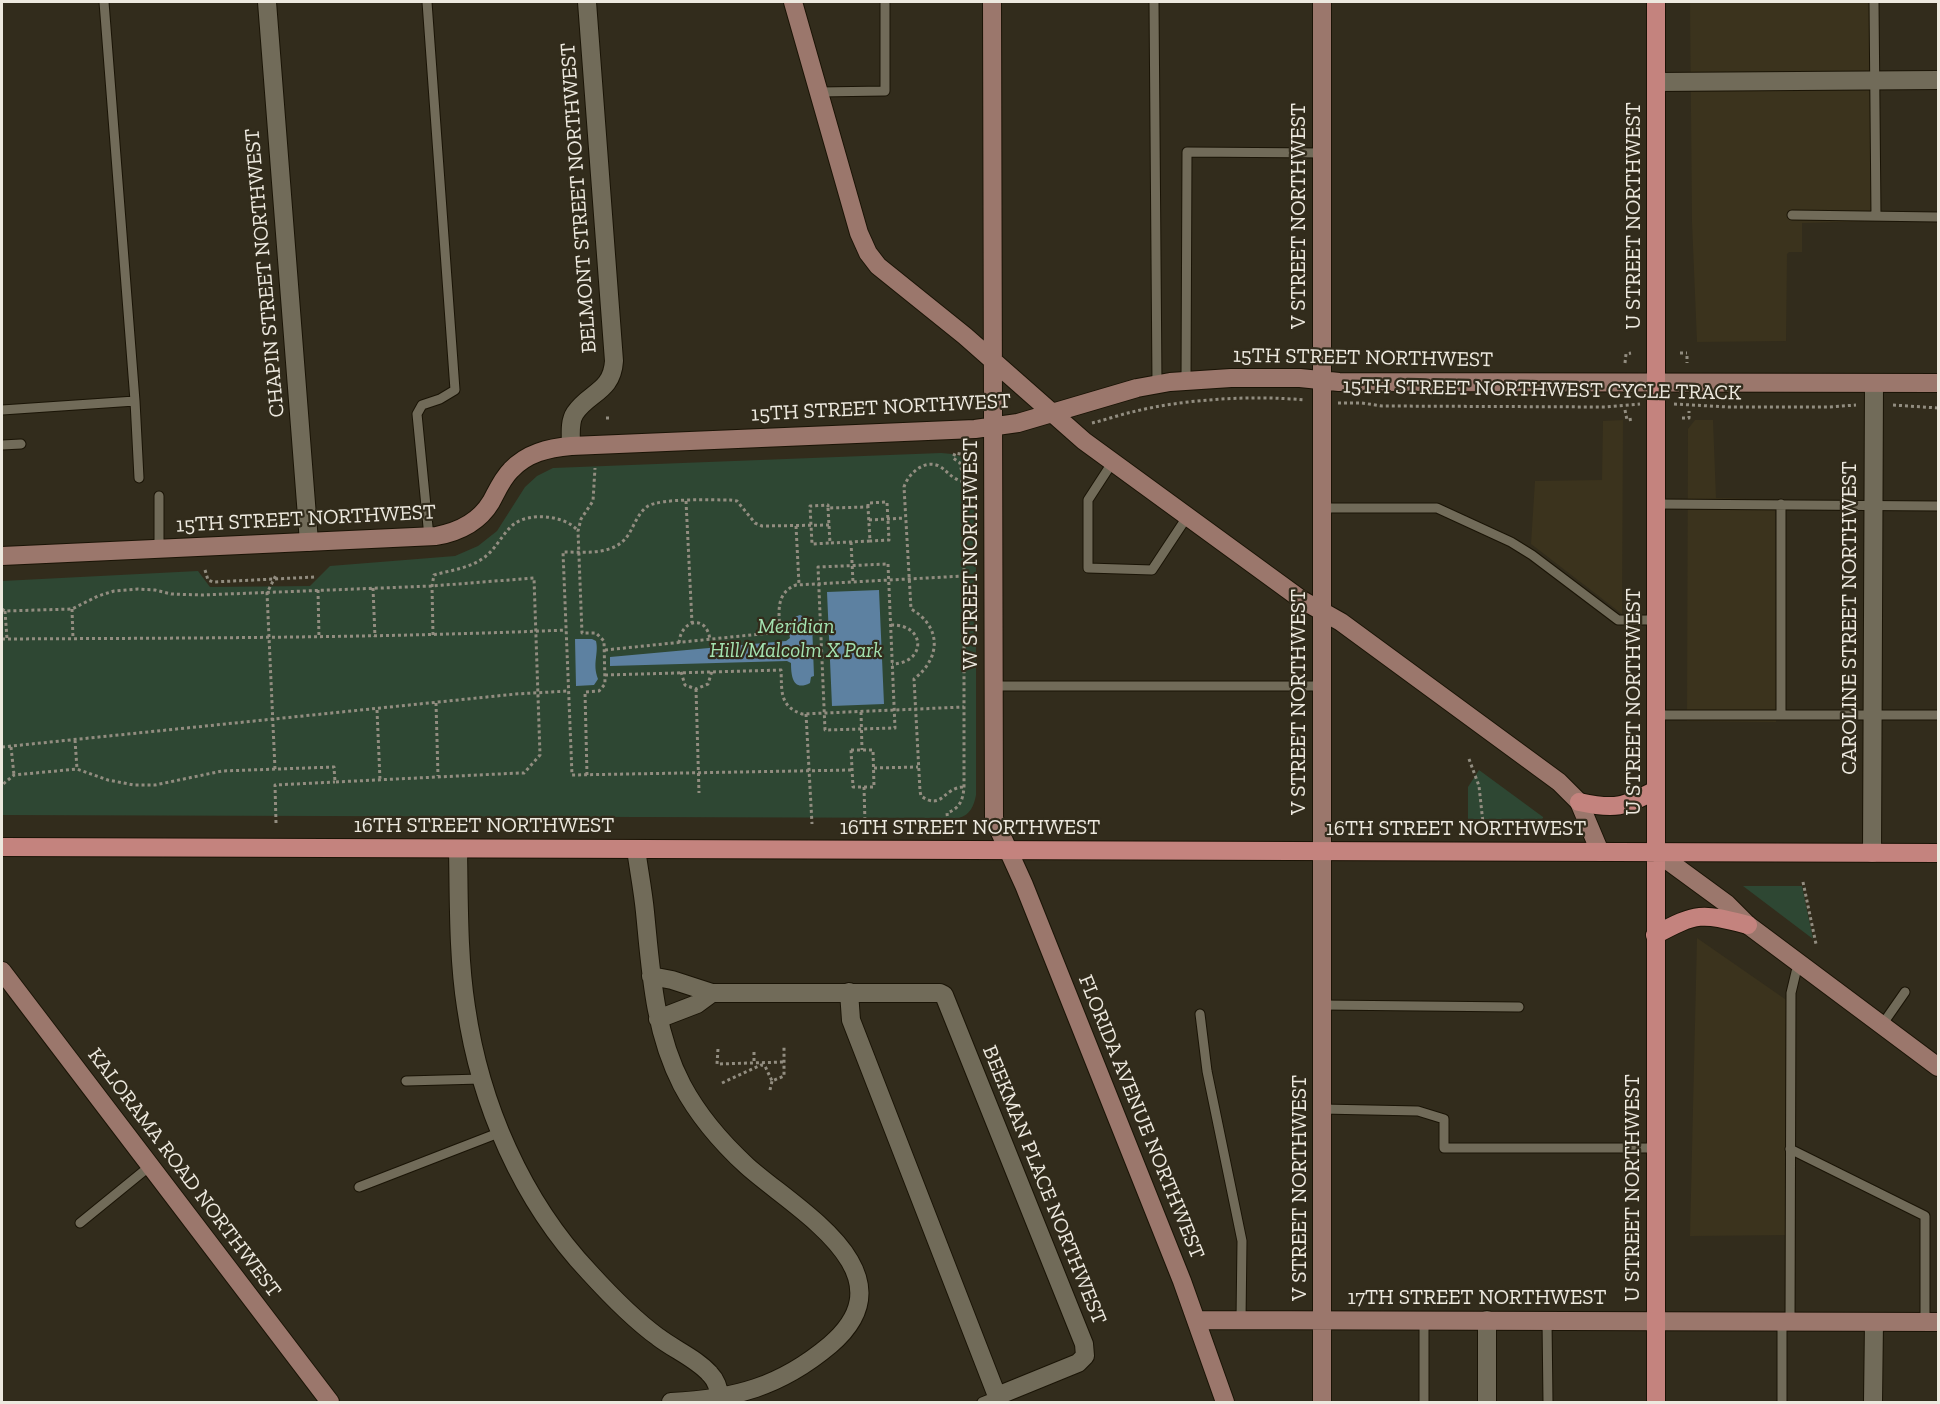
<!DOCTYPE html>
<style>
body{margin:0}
#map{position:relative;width:1940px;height:1404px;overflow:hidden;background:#322c1c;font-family:"Zilla Slab",serif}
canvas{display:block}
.frame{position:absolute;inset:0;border:3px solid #ede9df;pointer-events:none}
</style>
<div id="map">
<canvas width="1940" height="1404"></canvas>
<div class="frame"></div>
</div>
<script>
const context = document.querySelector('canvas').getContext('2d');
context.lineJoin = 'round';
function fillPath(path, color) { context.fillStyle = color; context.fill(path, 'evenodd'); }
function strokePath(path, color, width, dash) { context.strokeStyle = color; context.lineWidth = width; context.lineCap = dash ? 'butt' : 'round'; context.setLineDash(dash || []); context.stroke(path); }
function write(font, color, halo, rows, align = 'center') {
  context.font = font + ' "Zilla Slab",serif'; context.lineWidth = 4.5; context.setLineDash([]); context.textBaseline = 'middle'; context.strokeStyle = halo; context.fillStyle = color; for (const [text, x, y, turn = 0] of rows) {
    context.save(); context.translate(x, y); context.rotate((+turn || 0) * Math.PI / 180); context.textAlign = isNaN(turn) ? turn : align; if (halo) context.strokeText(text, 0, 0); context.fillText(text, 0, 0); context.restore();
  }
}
const built = new Path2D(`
 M1690 2H1870L1875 221 1802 223V252H1789L1787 254 1786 341 1697 342 1692 222Z
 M1623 420 1622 614 1531 544 1535 481 1602 480 1603 421Z
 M1695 420H1713L1716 498 1775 500 1776 722 1687 721 1688 429Z
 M1697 938 1795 1006 1793 1235 1690 1236Z`);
const green = new Path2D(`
 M941 453 952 454 962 457 969 475V506H972L976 514V795C974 806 970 815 959 818L2 815V581L198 571 210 587 310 586 330 566 455 556 478 546 497 531 525 487 537 476 553 468Z
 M1479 770 1543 817V818L1542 819H1468V787Z
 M1743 886H1802L1813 939Z`);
const water = new Path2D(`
 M879 590 884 704 832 706 827 592Z
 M800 615 807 618 808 622H812L814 676 811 677 810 683C793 692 791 676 791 663L787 661 610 666V657L786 641 790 638C789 628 788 618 800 615Z
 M575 639H592L596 641C599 654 592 663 598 679L594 685 576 686Z`);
const path = new Path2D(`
 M1680 353H1687
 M1687 356V363
 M1625 363 1626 354 1631 353
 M1338 403H1362L1382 406 1605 407 1640 404
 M1674 404 1728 407H1829L1856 405
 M1893 405 1938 408
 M1625 410 1627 420 1633 419
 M606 418H609
 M1682 418H1689V411
 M1092 423C1105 420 1119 415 1132 412 1184 399 1252 395 1305 400
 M964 482 960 463 953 458 955 453 971 456
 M686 501 692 623
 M868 507V503L887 502 889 540 870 541
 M828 508 830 543 870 541 868 507 828 508V505L810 506 812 544 830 543
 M869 520 905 518
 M829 525 762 526 755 523 737 501 730 500C713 500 662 498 648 506 639 512 635 523 630 532 617 556 587 552 563 552L572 775 852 770
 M796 526 799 584
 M851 542 853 582
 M888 564 895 728 825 730 818 567Z
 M205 570 208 580 213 582 315 577
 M373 588 375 637
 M318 590 319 638
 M2 609 5 611 72 609 98 596 114 591 138 589 155 590 171 594 202 595 432 586 534 578 540 755 524 773H519L335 782 334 767 222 771 155 785H134L108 780 77 769 14 775 2 785
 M72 609 73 639
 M5 611 7 639
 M891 625C926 624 927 663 892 664
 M433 635 432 586 434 575C451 570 472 568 486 556 497 547 503 533 514 524 530 512 565 515 578 531
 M2 639C190 638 378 638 566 630
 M679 643C681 619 707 614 710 640
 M605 650 780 632C779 613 775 593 796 585L964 576
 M681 672 685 685 696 689 708 684 712 671
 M605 675 781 670C782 691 779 706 802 714L964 707
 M696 689 699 793
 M436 703 438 776
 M377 710 380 780
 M861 712 862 750
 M806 714 812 824
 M75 740 77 769
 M2 747 516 694 568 691
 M11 747 14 775
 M851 750H873L874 787H853Z
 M1469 759 1479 786 1483 823
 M874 768 918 767
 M275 769 267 593 276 575
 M587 775 585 692 599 691 605 684 604 641 596 633H582L578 531 581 519 593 501 595 468
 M864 787 865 823
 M948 822 947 813C960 808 963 800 964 787V482C950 478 949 472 939 466 924 459 908 474 904 487L911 609C942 627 941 658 914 679L920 791 921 796C943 811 943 787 964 787
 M276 823 275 785 335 782
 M1803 882 1816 944
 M718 1049 717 1064 784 1062
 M754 1052V1063
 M722 1083 761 1065 765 1066 772 1081 784 1076V1047
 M770 1090 772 1081`);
const lane = new Path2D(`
 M427 2 455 390 440 399 422 405 417 414 429 537
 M1154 2 1157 384
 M1874 2 1876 216
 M819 92 885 91V2
 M1792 215 1938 217
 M1186 380 1187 152 1322 153
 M135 401 139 478
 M2 410 135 401 104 2
 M2 445 21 444
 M1112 463 1088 500V568L1152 570 1187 517
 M159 496V548
 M1656 504 1938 506
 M1781 504V715
 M1322 508H1437L1511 542 1532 555 1618 620H1656
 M994 686H1321
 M1656 715H1938
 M1322 1005 1519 1007
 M1200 1014 1207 1071 1242 1241 1241 1320
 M1882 1025 1905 992
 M406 1081 481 1079
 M1322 1109 1418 1111 1444 1119V1148H1655
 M1790 1149 1925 1216V1322
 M359 1187 501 1132
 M80 1223 150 1166
 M1424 1320V1402
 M1547 1321 1548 1402
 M1790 1321 1791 993 1796 972 1800 965
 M982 1402 997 1396
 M1782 1402V1321`);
const street = new Path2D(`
 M267 2 309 542
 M1656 82 1938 80
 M571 446C571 435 569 422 575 413 589 392 612 392 614 361L587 2
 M458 849C459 901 458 955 466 1007 480 1104 522 1201 589 1272 610 1295 633 1319 658 1337 675 1350 697 1359 710 1374 717 1381 719 1389 720 1399
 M636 849C639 871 643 891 645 912 651 972 654 1031 682 1085 698 1115 722 1143 747 1166 796 1210 914 1273 830 1345 780 1387 734 1399 671 1402
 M1872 853 1874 383
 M651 976 672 980 712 993H940L944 995 1084 1344 1085 1356 1078 1363 997 1396 851 1020 849 992
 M658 1019 697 1004 712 993
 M1487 1320V1402
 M1873 1402 1874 1322`);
const secondary = new Path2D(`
 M793 2 859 233 868 253 878 266 965 336 1084 441 1302 600 1341 622 1559 782 1579 802 1600 852
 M992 2 994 819 1024 885 1182 1281 1225 1402
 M2 556 436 536C458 532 479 522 491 502 497 491 502 479 511 470 527 453 548 448 571 446L975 429 1018 423 1137 388 1170 382 1231 378H1300L1339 382 1938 383
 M1656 852 1727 904 1748 925 1938 1067
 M2 971 330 1402
 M1196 1320 1938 1322
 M1322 1402V2`);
const primary = new Path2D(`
 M1579 802C1616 810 1623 807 1656 790
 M2 847 1938 853
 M1655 935C1698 912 1701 913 1748 925
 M1656 1402V2`);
const streetNames = [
 ["BELMONT STREET NORTHWEST",579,198,-94],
 ["V STREET NORTHWEST",1299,216,-90],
 ["U STREET NORTHWEST",1634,216,-90],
 ["CHAPIN STREET NORTHWEST",265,273,-95],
 ["15TH STREET NORTHWEST",1363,358,1],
 ["15TH STREET NORTHWEST CYCLE TRACK",1542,390,1],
 ["15TH STREET NORTHWEST",881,408,-3],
 ["15TH STREET NORTHWEST",306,519,-3],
 ["W STREET NORTHWEST",971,554,-90],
 ["CAROLINE STREET NORTHWEST",1850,618,-90],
 ["V STREET NORTHWEST",1299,702,-90],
 ["U STREET NORTHWEST",1634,702,-90],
 ["16TH STREET NORTHWEST",484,826],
 ["16TH STREET NORTHWEST",970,828],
 ["16TH STREET NORTHWEST",1456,829],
 ["FLORIDA AVENUE NORTHWEST",1141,1117,68],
 ["KALORAMA ROAD NORTHWEST",184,1173,53],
 ["BEEKMAN PLACE NORTHWEST",1044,1185,68],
 ["V STREET NORTHWEST",1300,1188,-90],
 ["U STREET NORTHWEST",1633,1188,-90],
 ["17TH STREET NORTHWEST",1477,1298]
];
const parkNames = [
 ["Meridian",796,627],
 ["Hill/Malcolm X Park",796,651]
];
fillPath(built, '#3b331d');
fillPath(green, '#2e4733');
fillPath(water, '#5d81a1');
strokePath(lane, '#1a1406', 11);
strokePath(street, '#1a1406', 20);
strokePath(secondary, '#1a1406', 20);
strokePath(primary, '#1a1406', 20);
strokePath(path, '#928d80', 3, [3, 3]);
strokePath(lane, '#716b59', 9);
strokePath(street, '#716b59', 18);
strokePath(secondary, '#9b776c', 18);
strokePath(primary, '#c4837e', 18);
write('21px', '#ede9df', '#322c1c', streetNames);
write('italic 21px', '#a4e3b1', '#322c1c', parkNames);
</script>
